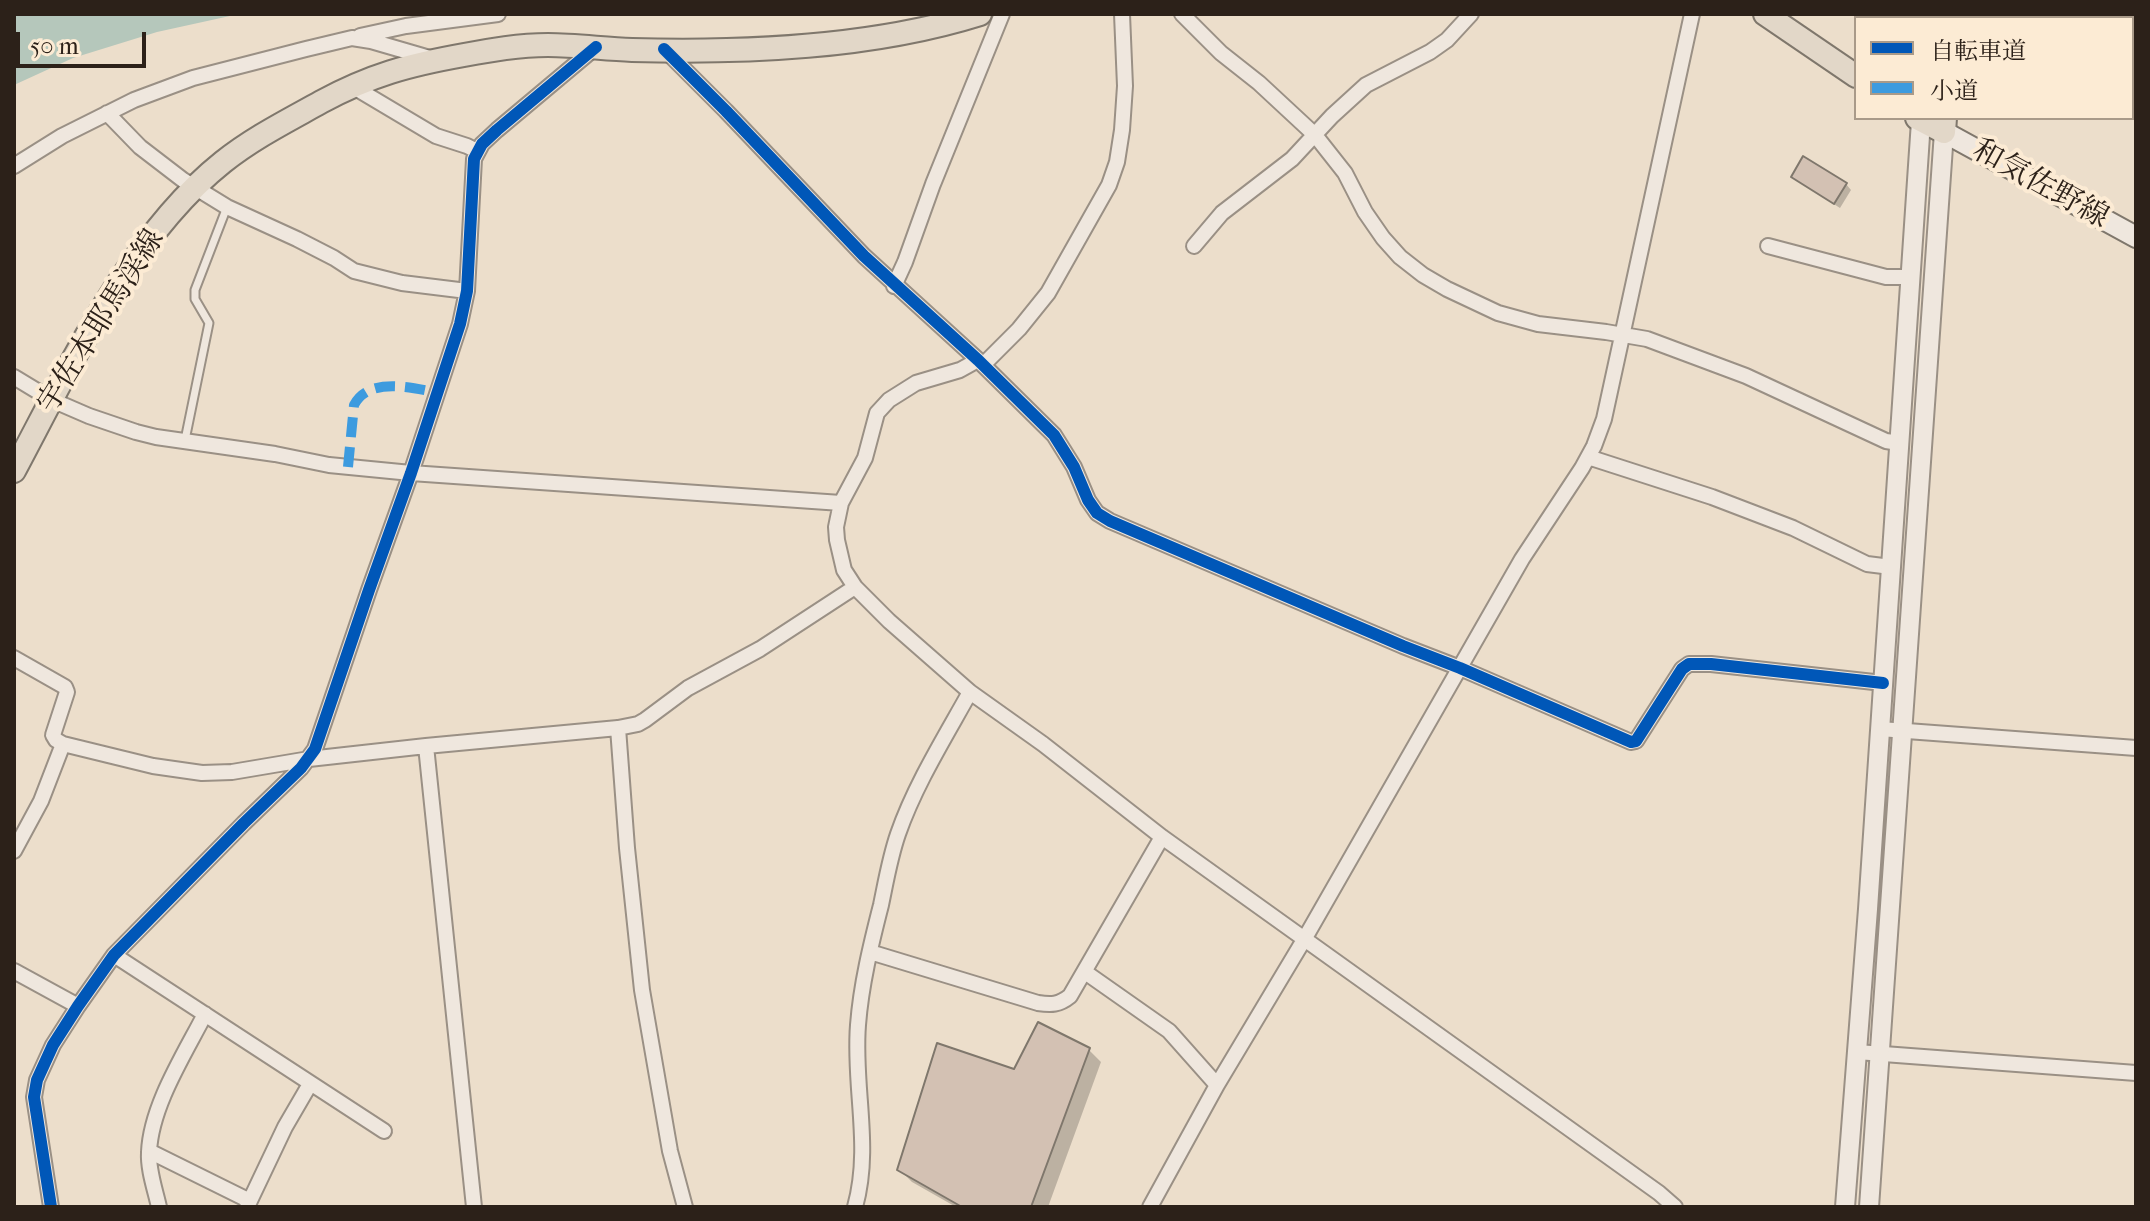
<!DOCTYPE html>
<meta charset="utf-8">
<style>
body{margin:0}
#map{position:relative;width:2150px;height:1221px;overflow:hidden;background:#ecdecb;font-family:"IM FELL French Canon","Noto Serif JP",serif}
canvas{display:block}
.frame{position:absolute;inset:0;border:16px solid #2c2119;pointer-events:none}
.legend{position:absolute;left:1854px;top:16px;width:280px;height:104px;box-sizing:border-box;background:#fcebd4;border:2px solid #a99a89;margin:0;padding:10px 14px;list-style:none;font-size:24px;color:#2c2119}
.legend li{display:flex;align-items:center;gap:16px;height:40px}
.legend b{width:40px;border:2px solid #a99a89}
.scale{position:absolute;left:16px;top:32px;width:130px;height:36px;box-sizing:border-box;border:4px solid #2c2119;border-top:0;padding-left:10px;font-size:24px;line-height:28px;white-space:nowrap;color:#2c2119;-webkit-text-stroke:6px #fcebd4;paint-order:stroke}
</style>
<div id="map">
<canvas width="2150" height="1221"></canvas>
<div class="frame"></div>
<ul class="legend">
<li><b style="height:10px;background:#0057b8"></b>自転車道</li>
<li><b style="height:10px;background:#3d9bdf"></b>小道</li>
</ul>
<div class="scale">50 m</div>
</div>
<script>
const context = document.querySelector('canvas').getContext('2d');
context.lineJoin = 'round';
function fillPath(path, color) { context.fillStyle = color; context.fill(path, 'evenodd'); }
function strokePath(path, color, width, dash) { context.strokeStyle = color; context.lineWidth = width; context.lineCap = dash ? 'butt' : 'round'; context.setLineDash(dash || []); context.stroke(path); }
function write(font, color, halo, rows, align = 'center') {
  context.font = font + ' "IM FELL French Canon","Noto Serif JP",serif'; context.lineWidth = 8; context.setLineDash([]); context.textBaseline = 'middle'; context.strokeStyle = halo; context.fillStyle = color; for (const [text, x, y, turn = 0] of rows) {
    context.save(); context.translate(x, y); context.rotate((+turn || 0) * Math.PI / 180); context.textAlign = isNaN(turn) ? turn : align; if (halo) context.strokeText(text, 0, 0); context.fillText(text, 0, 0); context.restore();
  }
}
const water = new Path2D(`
 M14 14H239L157 32 73 58 14 85Z`);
const shadow = new Path2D(`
 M1793 176 1846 184 1851 190 1840 208 1799 182Z
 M1089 1050 1101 1062 1048 1207H956L912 1182 899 1169 1015 1071Z`);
const building = new Path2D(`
 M1803 156 1847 183 1834 204 1791 177Z
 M1038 1022 1090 1048 1031 1207H962L897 1170 937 1043 1014 1069Z`);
const service = new Path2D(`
 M185 440 209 323 195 299V290L227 207`);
const minor = new Path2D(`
 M1182 14 1221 53 1259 83 1315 135 1345 173 1365 212 1383 238 1400 257 1423 275 1447 289 1498 313 1538 324 1606 332 1647 339 1746 376 1886 441 1899 443
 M360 36 406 26 498 14
 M664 49 726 111 864 256 978 360 1054 435 1074 467 1088 500 1097 513 1110 521 1403 646 1460 668 1631 742 1636 741 1682 669 1689 664H1711L1883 683
 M352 86 436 136 467 146 477 151
 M2132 89H2136
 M107 113 140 147 183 180 227 207 297 239 334 258 354 271 402 283 467 291
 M14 166 62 136 134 100 193 78 306 49 352 38 371 41 433 59
 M1194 246 1222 213 1292 159 1332 116 1366 85 1430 52 1447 40 1471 14
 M1768 246 1886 277H1911
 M894 286 905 262 933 184 1002 14
 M978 360 960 370 916 383 889 400 877 413 865 458 841 503 836 527 837 540 844 570 855 587 889 621 970 692 1043 744 1162 837 1659 1193 1675 1207
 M983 365 1019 329 1048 293 1109 185 1117 162 1122 130 1125 86 1122 14
 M14 377 52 400 89 416 136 432 156 437 275 454 329 465 411 473 841 503
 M1588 457 1712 497 1793 528 1867 564 1891 567
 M14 658 65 687 67 692 53 735 56 740 63 744 153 766 202 773 232 772 309 759 426 746 618 728 638 724 645 720 688 688 760 649 855 587
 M618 728 627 848 642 990 670 1151 685 1207
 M1880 729 2136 748
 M426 746 474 1207
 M14 851 41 801 63 744
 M870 952 1038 1003C1051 1005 1059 1005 1070 996L1162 837
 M114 955 384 1131
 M14 971 78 1006
 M1085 972 1169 1031 1217 1085
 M1857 1052 2136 1073
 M149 1151 250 1201
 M51 1207 34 1097 37 1080 53 1045 78 1006 114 955 244 823 301 768 315 749 369 590 411 473 460 324 467 291 474 159 482 144 497 130 596 47
 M159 1207C155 1189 148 1170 149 1152 151 1106 184 1055 205 1014
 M247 1207 285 1127 310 1084
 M855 1207C872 1146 853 1087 858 1025 861 985 871 944 881 905 886 881 890 857 898 834 915 785 945 737 970 692
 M1150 1207 1217 1085 1305 938 1522 559 1582 468 1594 446 1604 419 1692 14`);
const tertiary = new Path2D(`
 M1845 1207 1868 909 1921 121
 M1869 1207 1944 132`);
const secondary = new Path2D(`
 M1944 132 2136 237`);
const primary = new Path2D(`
 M1765 14 1856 76
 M1928 18 1929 14
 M1951 18V14
 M1917 118 1944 132 1945 118
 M14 471C69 368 130 236 223 162 253 138 287 121 321 102 371 75 408 65 464 55 491 50 519 45 548 45 576 45 604 49 632 50 745 53 872 48 980 14`);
const quiet = new Path2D(`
 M348 467 354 405C369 376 413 388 439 393`);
const cycleway = new Path2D(`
 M664 49 726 111 864 256 978 360 1054 435 1074 467 1088 500 1097 513 1110 521 1403 646 1460 668 1631 742 1636 741 1682 669 1689 664H1711L1883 683
 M51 1207 34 1097 37 1080 53 1045 78 1006 114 955 244 823 301 768 315 749 369 590 411 473 460 324 467 291 474 159 482 144 497 130 596 47`);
const streetNames = [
 ["和気佐野線",2040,185,29],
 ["宇佐本耶馬渓線",102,322,-58]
];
fillPath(water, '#b5c7bb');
fillPath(shadow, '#0003');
fillPath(building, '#d3c1b3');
strokePath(building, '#7f776c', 2);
strokePath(service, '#9a9085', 11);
strokePath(minor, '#9a9085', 18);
strokePath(tertiary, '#9a9085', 22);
strokePath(secondary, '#7f776c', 24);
strokePath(primary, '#7f776c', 26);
strokePath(service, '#efe7de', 7);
strokePath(minor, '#efe7de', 14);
strokePath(tertiary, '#efe7de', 18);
strokePath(secondary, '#efe7de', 20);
strokePath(primary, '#e2d7c8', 22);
strokePath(quiet, '#3d9bdf', 10, [20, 10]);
strokePath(cycleway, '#0057b8', 12);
write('30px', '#2c2119', '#fcebd4', streetNames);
</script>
